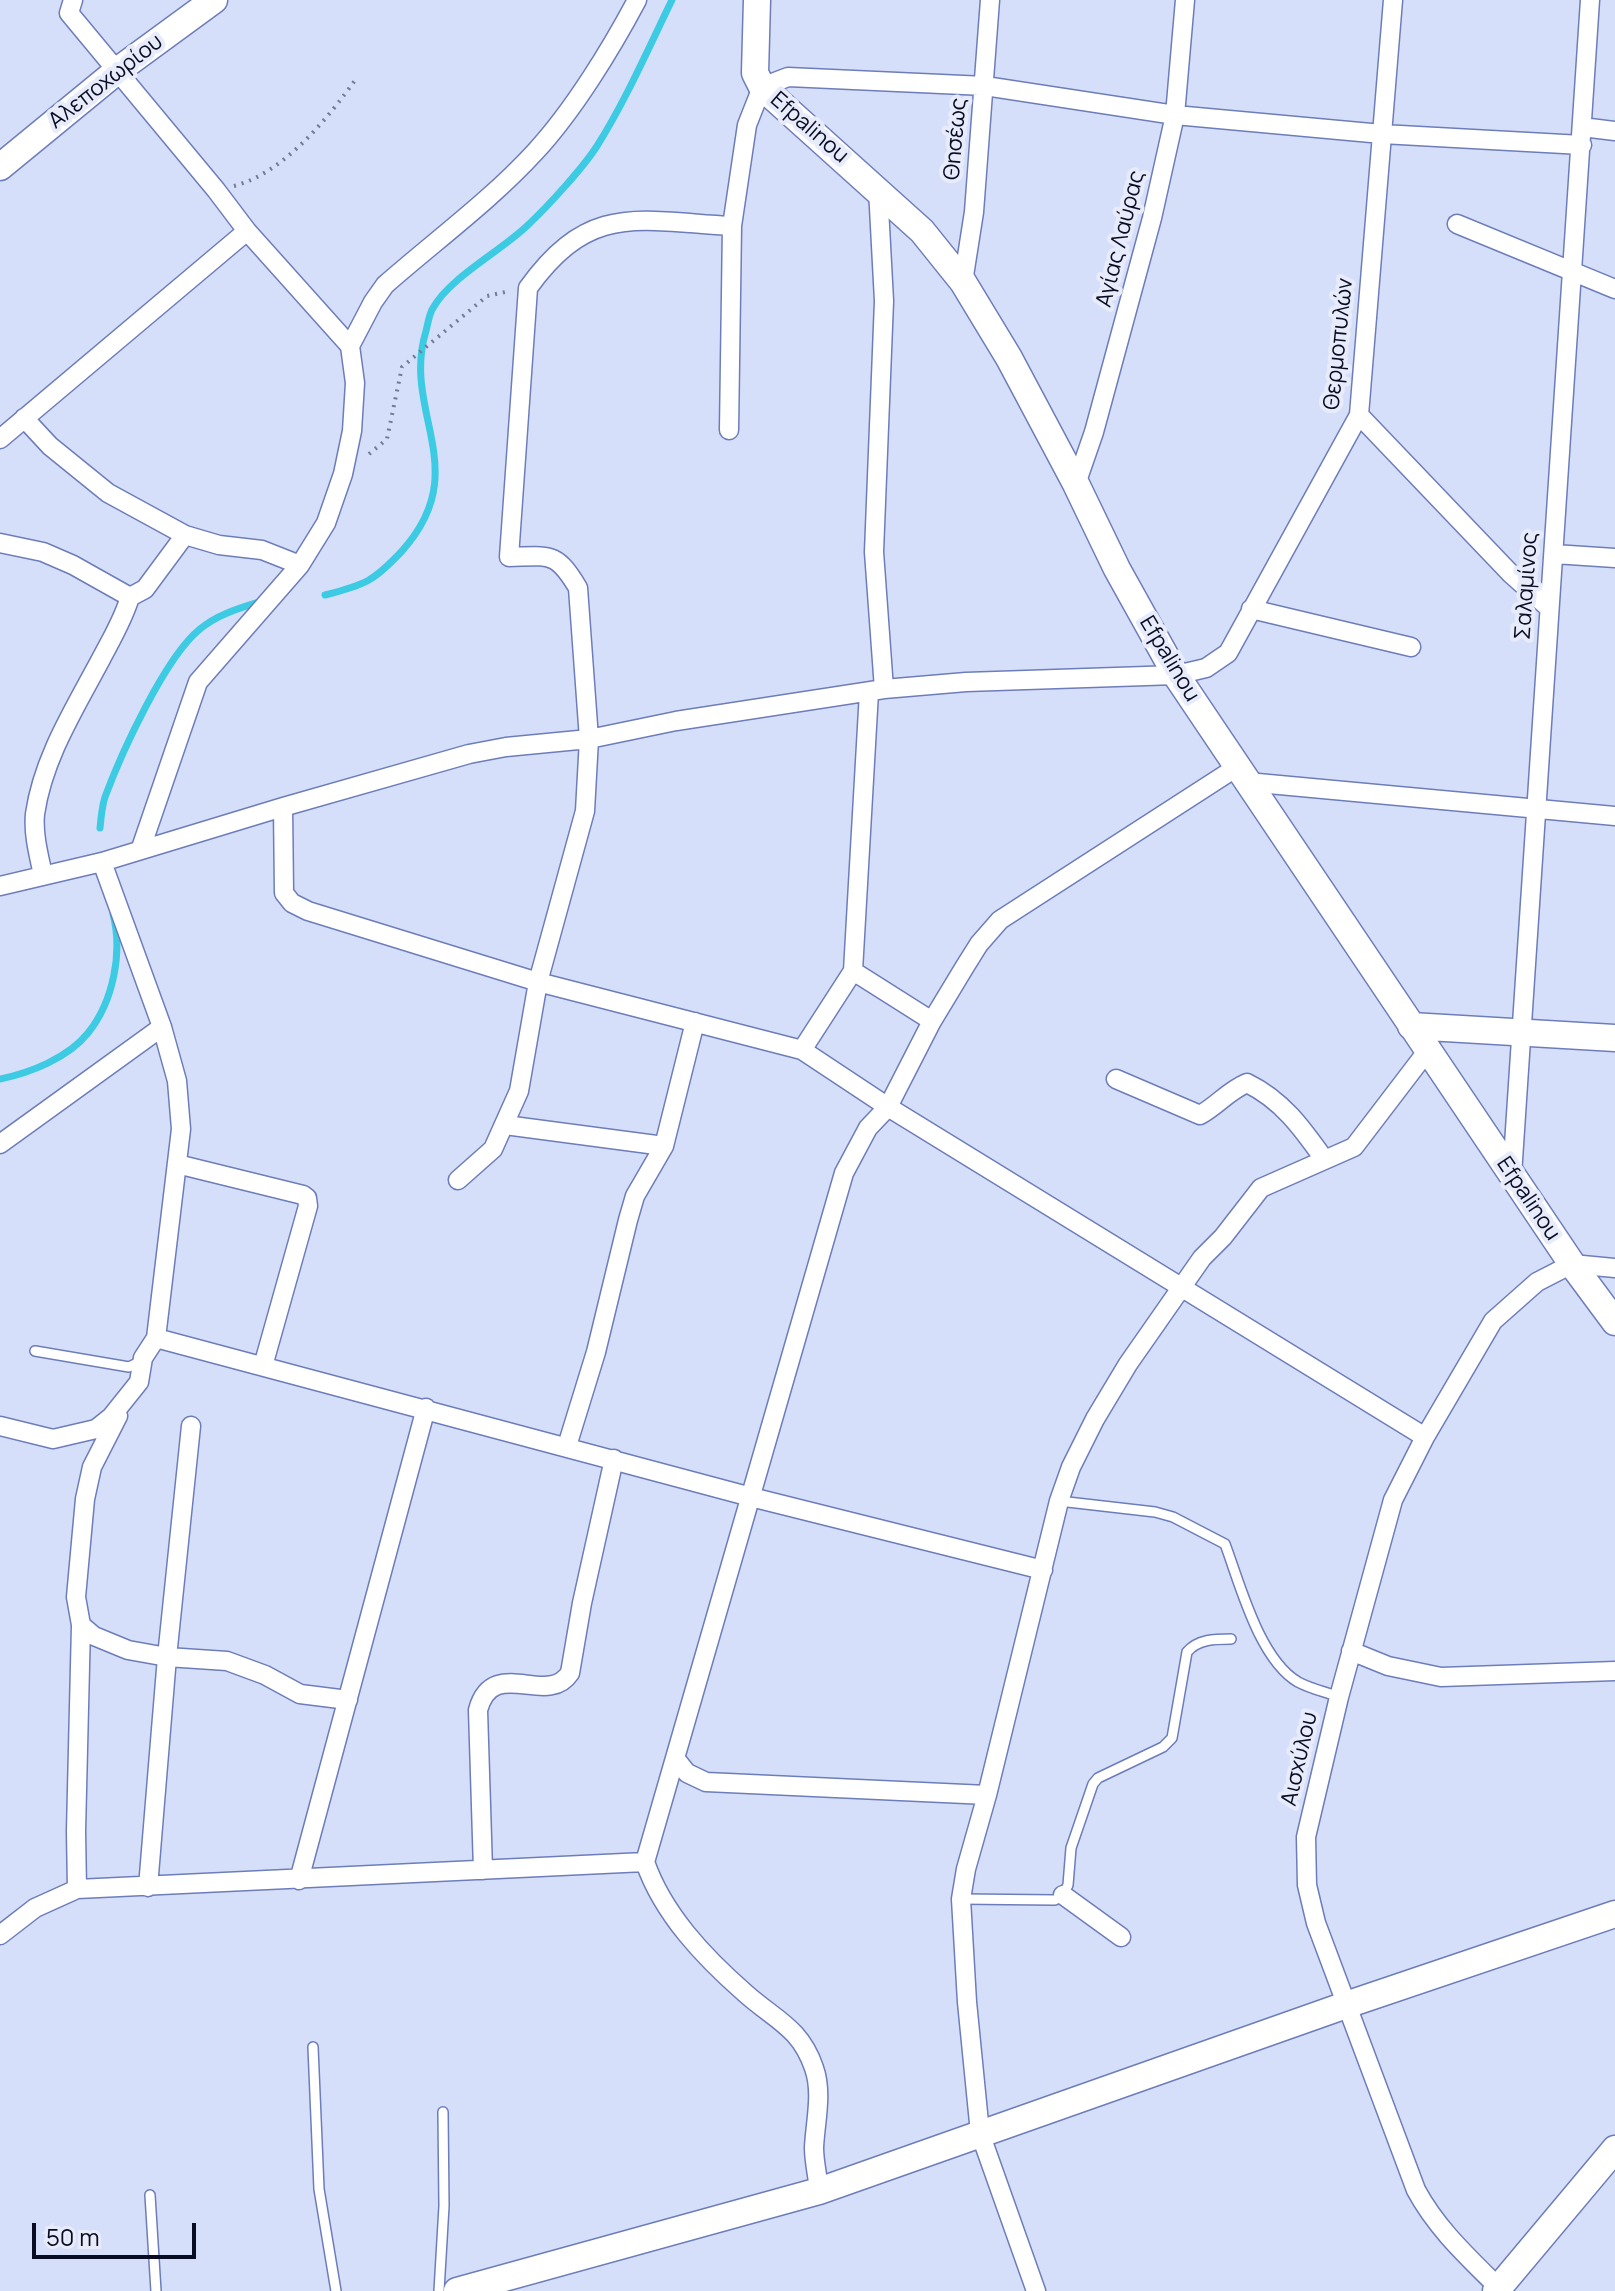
<!DOCTYPE html>
<meta charset="utf-8">
<style>
body{margin:0}
#map{position:relative;width:1615px;height:2291px;overflow:hidden;background:#d6dffa;font-family:Manrope,sans-serif}
canvas{display:block}
.scale{position:absolute;left:32px;top:2223px;width:164px;height:36px;box-sizing:border-box;border:4px solid #090d24;border-top:0;padding-left:10px;font-size:24px;line-height:28px;white-space:nowrap;color:#090d24;-webkit-text-stroke:6px #e8ecfa;paint-order:stroke}
</style>
<div id="map">
<canvas width="1615" height="2291"></canvas>
<div class="scale">50 m</div>
</div>
<script>
const context = document.querySelector('canvas').getContext('2d');
context.lineJoin = 'round';
function strokePath(path, color, width, dash) { context.strokeStyle = color; context.lineWidth = width; context.lineCap = dash ? 'butt' : 'round'; context.setLineDash(dash || []); context.stroke(path); }
function write(font, color, halo, rows, align = 'center') {
  context.font = font + ' Manrope,sans-serif'; context.lineWidth = 8; context.setLineDash([]); context.textBaseline = 'middle'; context.strokeStyle = halo; context.fillStyle = color; for (const [text, x, y, turn = 0] of rows) {
    context.save(); context.translate(x, y); context.rotate((+turn || 0) * Math.PI / 180); context.textAlign = isNaN(turn) ? turn : align; if (halo) context.strokeText(text, 0, 0); context.fillText(text, 0, 0); context.restore();
  }
}
const stream = new Path2D(`
 M325 595C365 585 374 581 402 551 475 470 401 412 426 331 428 324 429 314 433 308 450 277 503 250 529 224 548 206 583 168 597 146 626 100 648 49 672 0
 M100 828C101 817 102 806 105 797 121 754 165 657 200 629 218 614 240 608 262 601
 M0 1079C30 1073 68 1058 88 1033 113 1002 123 953 113 914`);
const path = new Path2D(`
 M234 186C284 173 328 118 356 79
 M369 454 387 439 402 367 487 296 510 291`);
const lane = new Path2D(`
 M35 1351 129 1367 141 1361
 M1059 1501 1155 1512 1173 1517 1225 1544C1240 1584 1259 1659 1298 1682 1311 1689 1326 1692 1339 1697
 M961 1899 1055 1900 1063 1895 1068 1885 1071 1848 1093 1784 1098 1778 1163 1747 1172 1738 1187 1652C1198 1639 1215 1639 1231 1639
 M313 2047 319 2189 336 2291
 M150 2195 156 2291
 M439 2291 444 2206 443 2112`);
const street = new Path2D(`
 M73 0 69 13 216 190 247 231 350 346
 M1582 127 1615 131
 M878 189 884 301 874 552 884 689
 M1457 224 1615 289
 M963 282 974 212 990 0
 M1359 415 1511 574 1549 608
 M24 418 50 446 108 493 185 535
 M729 430 732 226 747 125 762 87 788 77 985 86 1175 115 1382 134 1582 145
 M0 439 247 231
 M1076 484 1094 432 1152 218 1175 115 1185 0
 M0 543 43 552 73 565 130 597 145 589 185 535 219 545 262 550 300 565
 M1554 554 1615 558
 M1251 609 1411 647
 M1247 782 1615 816
 M283 807 284 893 292 903 308 911 538 982 802 1050 888 1107 1425 1437
 M141 848 198 682 300 565 326 523 343 474 352 431 355 383 350 346 373 302 385 285C435 241 490 201 535 152 573 111 611 49 637 0
 M102 862 162 1027 177 1081 181 1129 156 1338
 M43 875C39 856 33 834 35 814 43 758 75 708 101 659 112 638 123 620 130 597
 M0 886 102 862 283 807 469 754 506 747 589 739 676 721 884 689 966 682 1176 675 1206 668 1228 653 1359 415 1393 0
 M853 971 932 1021
 M802 1050 853 971 869 692
 M1116 1079 1200 1115C1218 1105 1228 1091 1247 1083 1282 1100 1302 1128 1324 1159
 M505 1125 664 1146
 M0 1144 162 1027
 M177 1164 303 1195 307 1198 308 1206 263 1366
 M1512 1175 1590 0
 M458 1180 493 1149 519 1091 538 982 585 811 589 739 578 588C556 551 550 556 509 557L528 288C590 202 638 221 732 226
 M118 1416 92 1467 85 1499 76 1597 81 1625 94 1636 128 1650 167 1657 227 1661 265 1675 300 1694 348 1700
 M0 1426 53 1439 96 1429 111 1417 139 1382 143 1358 156 1338 751 1497 1043 1570
 M567 1446 596 1352 628 1220 635 1196 664 1146 695 1022
 M1351 1651 1388 1666 1441 1677 1615 1671
 M675 1758 687 1773 706 1782 987 1795
 M483 1870 478 1710C493 1655 547 1708 570 1673L582 1603 614 1459
 M299 1880 426 1408
 M148 1887 167 1657 191 1426
 M77 1889 76 1831 81 1625
 M1063 1895 1121 1937
 M0 1935 35 1908 77 1889 645 1862
 M819 2191C818 2177 814 2162 814 2148 815 2123 823 2093 814 2068 800 2027 775 2020 745 1993 704 1957 663 1914 645 1862L844 1173 868 1128 888 1107 932 1021 964 968 979 944 1000 920 1237 767
 M1499 2288C1468 2257 1437 2229 1416 2190L1316 1923 1307 1885 1306 1837 1339 1697 1393 1500 1425 1437 1493 1321 1537 1282 1572 1264 1615 1268
 M1036 2291 980 2133 967 2002 961 1899 966 1869 987 1795 1059 1501 1071 1467 1095 1419 1128 1364 1202 1258 1223 1237 1261 1188 1354 1147 1428 1050`);
const secondary = new Path2D(`
 M757 0 755 73 762 87 922 231 963 282 1009 358 1076 484 1117 569 1176 675 1572 1264 1615 1322
 M0 167 117 71 214 0
 M1411 1026 1615 1038
 M457 2291 819 2191 1346 2005 1615 1914
 M1496 2291 1615 2149`);
const streetNames = [
 ["Αλεποχωρίου",106,82,-38],
 ["Efpalinou",809,128,41],
 ["Θησέως",956,139,-85],
 ["Αγίας Λαύρας",1121,239,-76],
 ["Θερμοπυλών",1339,344,-84],
 ["Σαλαμίνος",1527,586,-86],
 ["Efpalinou",1169,659,59],
 ["Efpalinou",1528,1199,56],
 ["Αισχύλου",1300,1759,-77]
];
strokePath(stream, '#3ccbe3', 7);
strokePath(lane, '#6d7dba', 12);
strokePath(street, '#6d7dba', 21);
strokePath(secondary, '#6d7dba', 29);
strokePath(path, '#757b94', 4, [2, 6]);
strokePath(lane, '#fff', 9);
strokePath(street, '#fff', 18);
strokePath(secondary, '#fff', 26);
write('22px', '#090d24', '#e8ecfa', streetNames);
</script>
